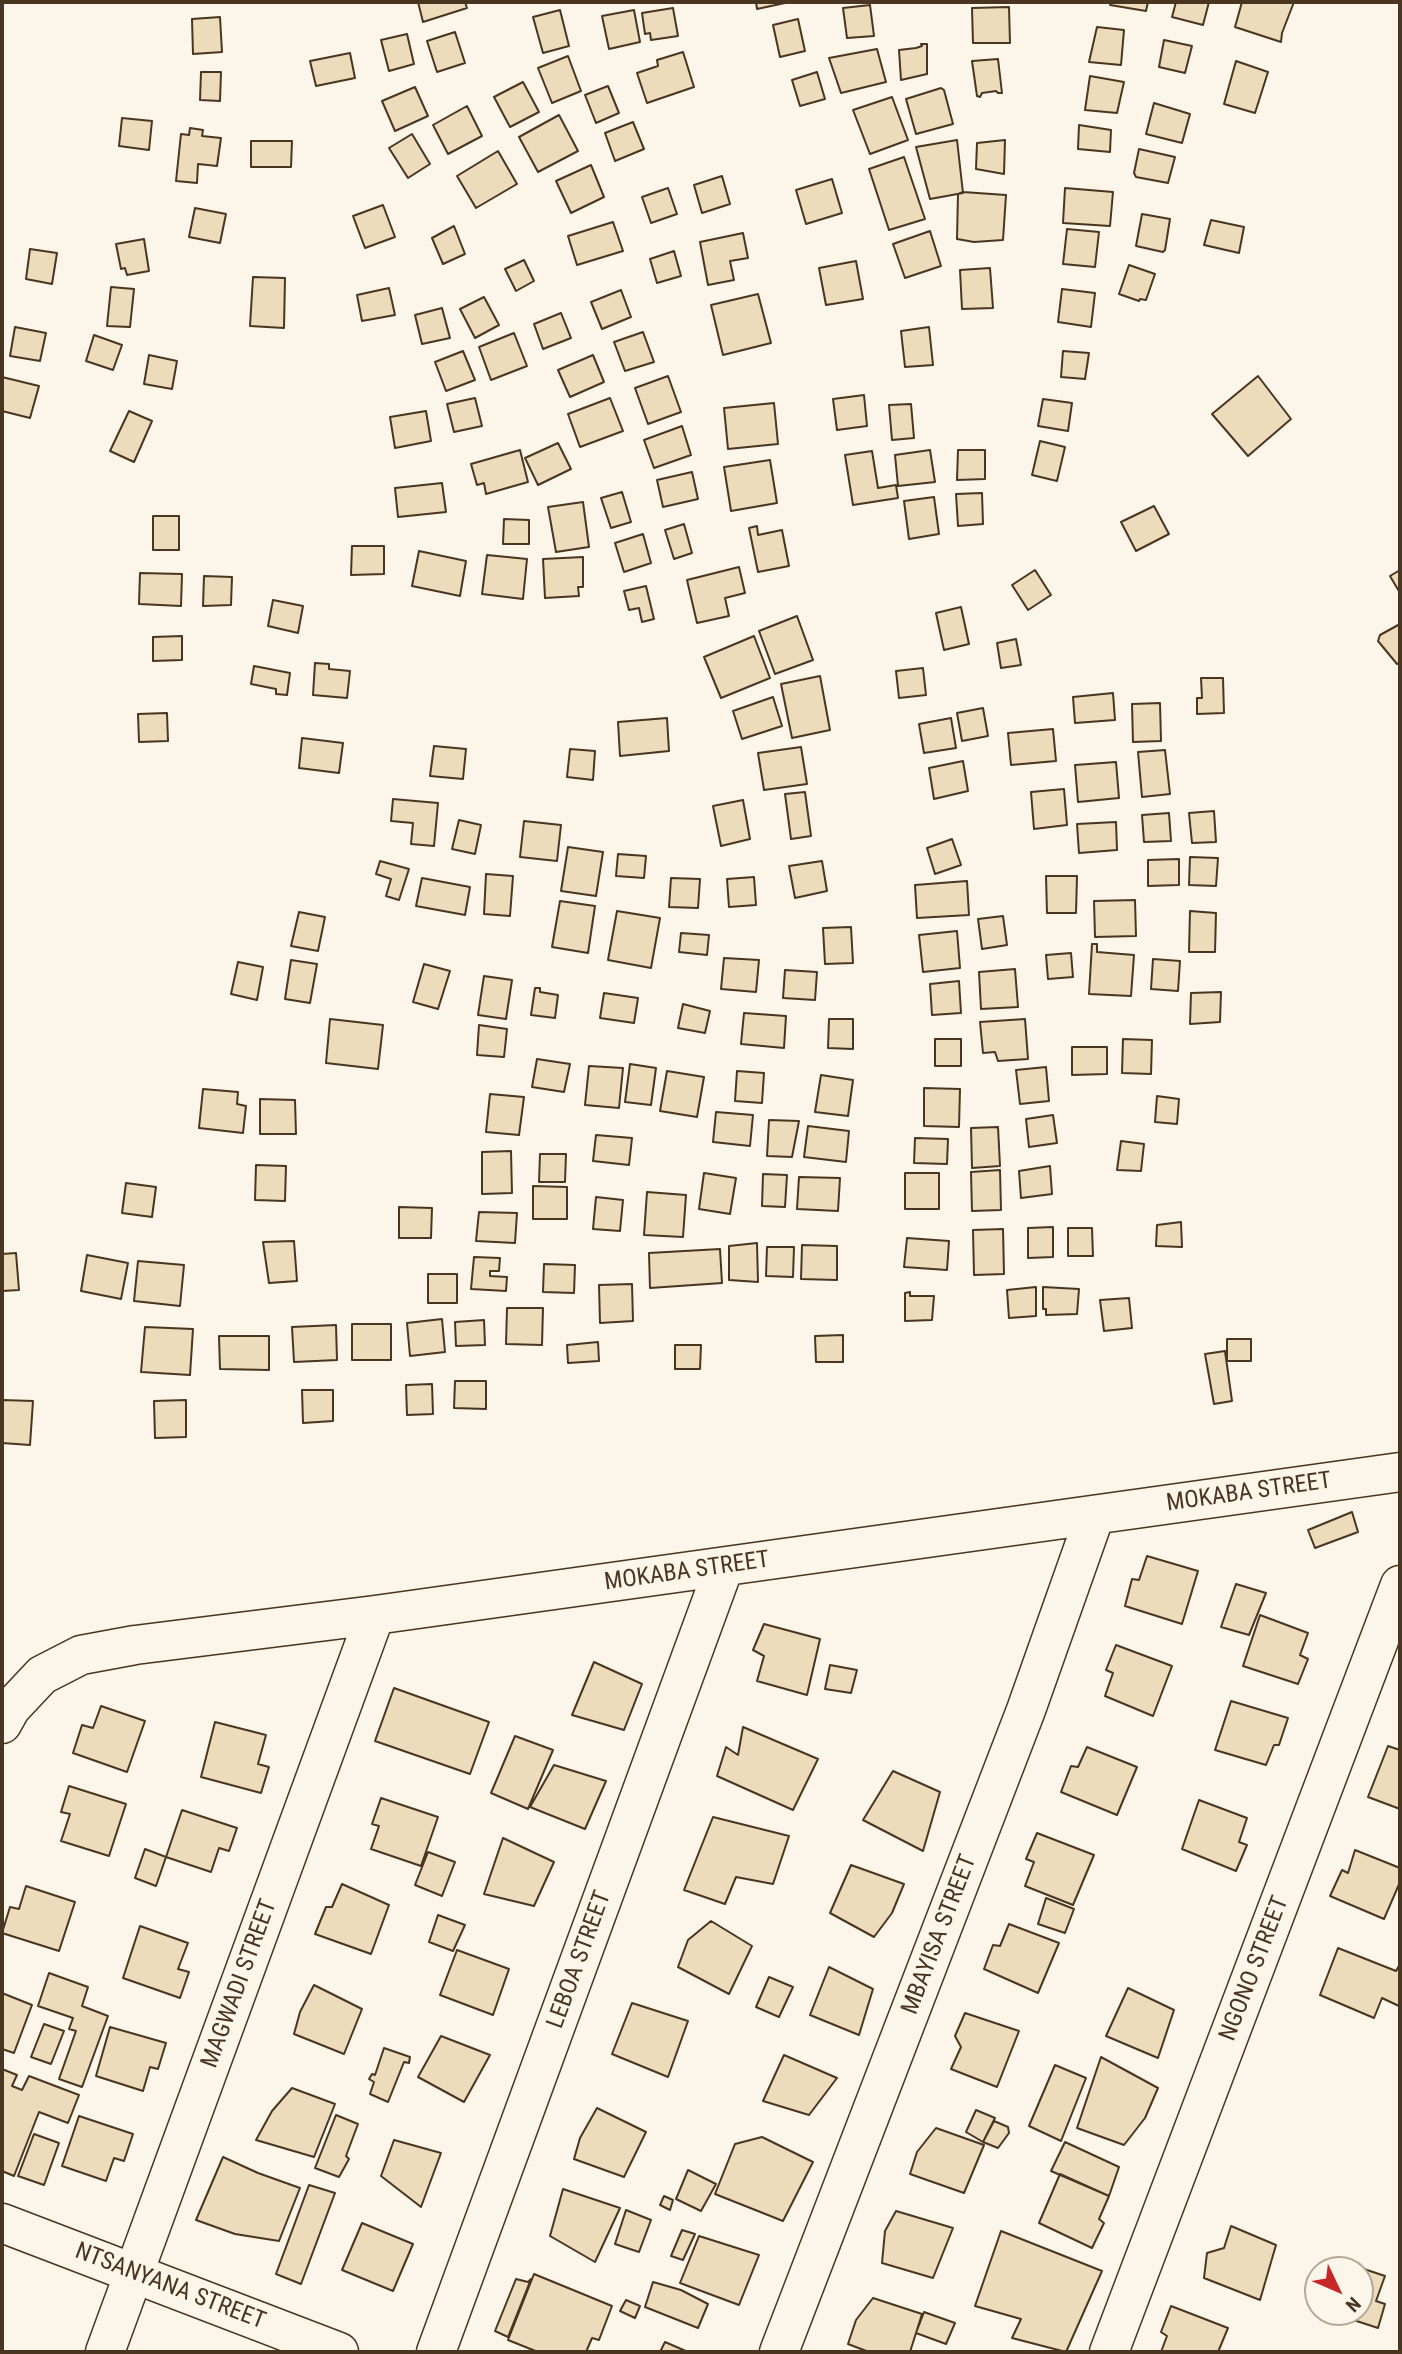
<!DOCTYPE html>
<style>
body{margin:0}
#map{position:relative;width:1402px;height:2354px;overflow:hidden;background:#fbf6e9;font-family:"Roboto Condensed",sans-serif}
canvas{display:block}
.frame{position:absolute;inset:0;border:4px solid #4a3520;pointer-events:none}
.north{position:absolute;left:1304px;top:2256px;width:70px;height:70px;box-sizing:border-box;background:#fbf6e9;border:2px solid #b4a999;border-radius:50%;rotate:134deg;font-size:19px;font-weight:700;line-height:28px;text-align:center;color:#4a3520}
.north::after{content:'';display:block;margin:auto;width:24px;height:32px;background:#c62828;clip-path:polygon(50% 0,100% 100%,50% 72%,0 100%)}
</style>
<div id="map">
<canvas width="1402" height="2354"></canvas>
<div class="frame"></div>
<div class="north">N</div>
</div>
<script>
const context = document.querySelector('canvas').getContext('2d');
context.lineJoin = 'round';
function fillPath(path, color) { context.fillStyle = color; context.fill(path, 'evenodd'); }
function strokePath(path, color, width, dash) { context.strokeStyle = color; context.lineWidth = width; context.lineCap = dash ? 'butt' : 'round'; context.setLineDash(dash || []); context.stroke(path); }
function write(font, color, halo, rows, align = 'center') {
  context.font = font + ' "Roboto Condensed",sans-serif'; context.lineWidth = 5; context.setLineDash([]); context.textBaseline = 'middle'; context.strokeStyle = halo; context.fillStyle = color; for (const [text, x, y, turn = 0] of rows) {
    context.save(); context.translate(x, y); context.rotate((+turn || 0) * Math.PI / 180); context.textAlign = isNaN(turn) ? turn : align; if (halo) context.strokeText(text, 0, 0); context.fillText(text, 0, 0); context.restore();
  }
}
const building = new Path2D(`
 M418 2H465L467 8 423 22Z
 M756 2H785V3L757 9Z
 M1111 2H1148L1146 11 1110 5Z
 M1176 2H1209L1203 25 1172 17Z
 M1242 2H1294L1282 33 1281 42 1235 27Z
 M870 5 874 36 847 38 843 8Z
 M1009 7 1010 43H973L972 8Z
 M673 8 678 36 651 40 650 33 645 34 642 13Z
 M560 10 569 46 543 53 533 17Z
 M634 10 640 42 609 49 602 16Z
 M220 17 222 52 193 54 192 19Z
 M798 19 805 51 780 57 773 25Z
 M1097 27 1124 30 1121 65 1089 62Z
 M455 32 465 63 437 72 427 41Z
 M407 34 414 64 389 71 381 40Z
 M1164 40 1192 46 1185 73 1159 67Z
 M921 44H927V74L901 80 899 50 916 48 922 46Z
 M877 49 886 82 841 93 829 58Z
 M683 52 694 87 647 103 637 73 658 66 657 60Z
 M350 53 355 78 316 86 310 61Z
 M568 56 581 91 552 103 538 68Z
 M998 59 1002 93H998L996 91 982 93 980 97 977 96 972 61Z
 M1236 61 1268 72 1255 113 1224 104Z
 M201 72H221L220 101 200 100Z
 M817 72 825 99 800 106 792 80Z
 M1090 76 1124 82 1117 113 1085 110Z
 M523 82 539 112 510 127 494 97Z
 M608 86 619 113 596 123 585 95Z
 M415 87 428 116 395 131 382 101Z
 M941 88 944 90 953 124 916 134 906 99Z
 M892 97 908 140 870 154 853 110Z
 M1154 103 1190 114 1182 143 1146 134Z
 M467 106 482 136 448 154 433 125Z
 M559 115 578 151 538 172 519 137Z
 M122 118 152 121 149 150 119 146Z
 M633 122 644 149 615 161 605 133Z
 M1079 125 1111 130 1110 152 1078 149Z
 M190 128 203 130 202 136 221 138 217 166 198 164 197 183 176 181 181 134 189 135Z
 M412 134 430 164 408 178 389 148Z
 M957 140 963 193 930 199 916 147Z
 M1005 140 1004 174 976 169 977 143Z
 M251 141H292L291 167H251Z
 M1139 149 1175 157 1168 183 1136 177 1134 173Z
 M498 151 517 184 476 208 457 176Z
 M904 157 925 219 889 230 869 169Z
 M591 165 604 197 571 213 556 181Z
 M722 176 730 204 702 213 694 185Z
 M832 179 842 213 806 224 796 190Z
 M668 188 677 214 651 223 642 197Z
 M1065 188 1113 192 1110 226 1063 223Z
 M963 192 1006 195 1003 240 974 242 957 239 958 194Z
 M383 205 395 237 365 248 353 216Z
 M195 208 226 214 220 243 189 237Z
 M1142 214 1170 219 1165 250 1163 252 1136 246Z
 M1211 220 1244 227 1239 253 1204 245Z
 M613 222 623 251 577 265 568 236Z
 M454 226 465 254 443 264 432 238Z
 M1067 229 1099 232 1095 267 1063 264Z
 M930 231 941 266 905 278 893 244Z
 M743 233 748 258 730 261 734 280 708 285 700 242Z
 M144 239 149 271 127 275 125 268 121 269 116 244Z
 M30 249 57 253 52 284 26 279Z
 M674 251 681 276 657 283 650 259Z
 M524 260 534 281 516 291 505 269Z
 M856 261 863 299 826 305 819 268Z
 M1129 265 1155 274 1146 300 1140 299 1139 301 1119 294Z
 M990 268 993 308 962 309 960 270Z
 M253 277 285 278 284 328 250 326Z
 M111 287 134 289 130 327 107 326Z
 M389 288 395 315 362 321 357 295Z
 M1062 289 1095 293 1091 327 1058 322Z
 M621 290 631 317 602 329 591 302Z
 M758 294 771 343 723 355 711 305Z
 M484 297 499 325 475 338 460 309Z
 M442 308 450 338 422 344 415 315Z
 M561 313 571 338 543 349 534 324Z
 M15 327 46 333 40 361 10 356Z
 M929 327 933 365 905 367 901 331Z
 M643 332 654 362 625 371 614 342Z
 M514 333 527 366 491 380 479 347Z
 M94 335 122 345 113 370 86 361Z
 M463 351 475 380 446 391 435 362Z
 M1063 351 1089 353 1085 379 1061 377Z
 M149 355 177 361 172 389 144 384Z
 M593 355 604 382 570 397 558 370Z
 M668 376 681 412 648 424 635 388Z
 M1258 376 1291 419 1248 456 1212 414Z
 M2 377 39 386 30 418 2 411Z
 M864 395 867 426 837 430 833 399Z
 M475 398 482 426 454 432 447 404Z
 M610 398 623 431 580 447 568 414Z
 M1043 399 1072 403 1068 431 1038 426Z
 M774 403 778 444 728 449 724 408Z
 M911 404 914 438 892 440 889 405Z
 M129 411 152 421 134 462 110 451Z
 M426 411 431 441 395 448 390 417Z
 M682 426 691 455 654 468 644 440Z
 M1040 441 1065 447 1057 481 1032 475Z
 M558 443 571 469 538 485 525 458Z
 M520 450 528 482 486 494 484 483 477 485 471 464Z
 M930 450 935 482 898 486 895 455Z
 M958 450H985V479L957 480Z
 M872 451 878 488 896 485 898 498 853 505 845 455Z
 M770 460 777 503 731 511 724 467Z
 M692 472 698 499 663 507 657 480Z
 M442 483 446 512 398 517 395 488Z
 M622 492 631 522 611 528 601 498Z
 M982 493 983 524 958 526 956 494Z
 M934 497 939 534 909 539 904 501Z
 M583 502 589 547 556 552 548 507Z
 M1154 506 1169 534 1136 551 1121 522Z
 M153 516H179V550H153Z
 M504 519 529 520V544H503Z
 M684 524 692 553 674 559 665 530Z
 M757 526 758 535 782 530 789 566 758 572 749 528Z
 M643 534 651 563 624 572 615 543Z
 M352 546H384V574L351 575Z
 M419 551 466 561 460 596 412 586Z
 M487 555 527 559 523 599 482 594Z
 M583 557V587H578L579 596 545 598 543 559Z
 M739 567 745 593 725 598 729 616 697 623 687 580Z
 M1035 570 1051 595 1028 610 1012 585Z
 M1400 570V593L1390 576Z
 M140 573 182 574 181 606 139 604Z
 M204 576 232 577 231 605 203 606Z
 M646 586 654 619 642 622 639 608 629 610 624 591Z
 M273 600 303 606 298 633 268 626Z
 M961 607 969 644 944 650 936 613Z
 M797 616 813 660 775 674 759 631Z
 M1400 624V662L1397 664 1378 641 1380 635Z
 M182 636V660L153 661V637Z
 M754 636 770 678 721 698 704 657Z
 M1016 639 1021 665 1001 668 997 643Z
 M315 663 329 664V669L350 671 347 698 313 695Z
 M254 666 290 673 287 695 276 694V689L251 684Z
 M923 668 926 695 899 698 896 671Z
 M820 676 830 730 792 738 781 684Z
 M1201 678H1223L1224 713 1197 714V698H1202Z
 M1113 693 1115 720 1075 723 1073 697Z
 M773 697 782 726 742 739 733 711Z
 M1160 703 1161 741 1133 742 1132 704Z
 M983 708 988 736 962 741 957 713Z
 M167 713 168 741 139 742 138 714Z
 M667 718 669 751 620 756 618 722Z
 M951 718 956 748 924 753 919 724Z
 M1053 729 1056 761 1011 765 1008 733Z
 M302 738 343 743 339 773 299 768Z
 M434 746 466 749 463 779 430 776Z
 M801 747 807 784 764 790 758 753Z
 M570 749 595 751 593 780 567 777Z
 M1165 750 1170 794 1142 797 1138 752Z
 M963 761 968 791 934 799 929 768Z
 M1116 762 1119 798 1078 802 1075 765Z
 M1064 789 1067 825 1034 829 1031 792Z
 M805 792 811 836 791 839 785 794Z
 M393 799 438 803 434 846 411 844 413 823 391 821Z
 M743 800 750 839 721 846 713 806Z
 M1214 811 1216 842 1192 843 1189 813Z
 M1169 813 1171 841 1144 842 1142 815Z
 M459 820 481 825 475 854 452 849Z
 M524 821 561 825 557 861 520 857Z
 M1116 822 1117 850 1079 853 1077 824Z
 M952 839 961 865 935 874 927 848Z
 M568 847 603 852 596 896 561 891Z
 M618 854 646 856 644 878 616 876Z
 M1190 857 1218 858 1216 886 1189 885Z
 M1179 859V885L1148 886V860Z
 M380 861 409 869 399 900 386 896 391 879 376 874Z
 M822 861 827 891 795 898 789 866Z
 M486 874 513 876 510 916 484 914Z
 M1046 876H1077L1076 913H1047Z
 M754 877 756 905 729 907 727 879Z
 M422 878 470 887 465 915 416 906Z
 M671 878 700 879 698 908 669 907Z
 M967 881 969 915 917 918 915 885Z
 M1135 900 1136 936 1095 937 1094 901Z
 M560 901 595 906 588 953 552 947Z
 M617 911 660 918 651 968 608 960Z
 M1190 911 1216 913 1215 952H1189Z
 M299 912 325 917 318 951 291 946Z
 M1003 916 1007 945 982 949 978 919Z
 M851 927 853 963 825 964 823 928Z
 M957 931 960 968 923 972 919 935Z
 M681 933 709 935 707 955 679 952Z
 M1092 944H1097V952L1134 955 1131 996 1089 994Z
 M1071 953 1073 977 1048 979 1046 955Z
 M724 958 759 960 756 992 721 989Z
 M1153 959 1180 961 1178 991 1151 989Z
 M291 960 317 964 310 1003 285 999Z
 M238 962 263 967 257 1000 231 994Z
 M424 964 450 971 438 1009 413 1002Z
 M1015 969 1018 1007 981 1009 979 972Z
 M785 970 817 972 815 1000 783 998Z
 M484 976 512 980 506 1019 478 1015Z
 M959 981 961 1013 932 1015 930 984Z
 M535 988H540V992L558 995 555 1018 531 1015Z
 M1221 992 1220 1022 1190 1024 1191 993Z
 M604 993 638 998 634 1023 600 1018Z
 M683 1004 710 1011 705 1033 678 1028Z
 M744 1013 786 1016 784 1048 741 1044Z
 M330 1019 383 1025 378 1069 326 1063Z
 M829 1019H853V1049L828 1048Z
 M1025 1019 1028 1059 998 1061 995 1052 983 1053 980 1022Z
 M479 1025 507 1029 504 1057 477 1055Z
 M935 1039H961V1066H935Z
 M1123 1039 1152 1040 1151 1074 1122 1073Z
 M1072 1047H1107V1074L1072 1075Z
 M537 1059 570 1064 564 1092 532 1087Z
 M630 1064 656 1068 651 1105 625 1102Z
 M589 1066 623 1068 619 1108 585 1105Z
 M1046 1067 1049 1101 1020 1104 1016 1070Z
 M667 1071 704 1077 697 1117 660 1111Z
 M737 1071 764 1073 762 1103 735 1101Z
 M821 1075 853 1080 848 1116 815 1112Z
 M924 1088 960 1089 959 1127 924 1126Z
 M203 1089 238 1092 237 1104 246 1106 243 1133 199 1128Z
 M490 1094 524 1097 519 1135 486 1132Z
 M1157 1096 1179 1099 1177 1124 1155 1122Z
 M260 1099 295 1100 296 1134H260Z
 M716 1112 753 1115 750 1146 713 1142Z
 M1053 1115 1057 1143 1029 1147 1026 1119Z
 M769 1120 799 1121 792 1157 767 1156Z
 M808 1126 849 1131 846 1162 804 1157Z
 M998 1127 1000 1166 972 1168 971 1128Z
 M596 1135 632 1138 629 1165 593 1161Z
 M915 1138 948 1139 947 1164 914 1163Z
 M1121 1141 1144 1144 1141 1171 1117 1170Z
 M511 1151 512 1193 482 1194V1152Z
 M540 1154H566L565 1182H539Z
 M256 1165 286 1166 285 1201 255 1200Z
 M1050 1166 1052 1194 1021 1198 1019 1171Z
 M1000 1170 1001 1210 972 1211 971 1172Z
 M704 1173 736 1178 730 1214 699 1209Z
 M905 1173H939V1209H905Z
 M763 1174 787 1175 785 1207 762 1206Z
 M799 1177 840 1178 838 1211 797 1209Z
 M126 1183 156 1187 152 1217 122 1213Z
 M533 1186 567 1187V1219H533Z
 M647 1192 686 1195 683 1237 644 1235Z
 M596 1197 623 1200 620 1231 593 1229Z
 M399 1207 432 1208 431 1238H399Z
 M479 1212 517 1213 515 1243 476 1241Z
 M1181 1222 1182 1247 1156 1246 1157 1225Z
 M1053 1227V1257L1028 1258V1228Z
 M1068 1228H1092L1093 1256H1068Z
 M1003 1229 1004 1274 974 1275 973 1230Z
 M907 1238 949 1241 947 1270 904 1267Z
 M294 1241 297 1281 269 1283 263 1242Z
 M757 1243 758 1282 729 1280V1246Z
 M802 1245 837 1246V1280L801 1279Z
 M767 1247H794L793 1277 766 1276Z
 M720 1249 722 1283 650 1288 649 1253Z
 M16 1253 19 1290 2 1291V1254Z
 M87 1255 128 1263 121 1299 81 1291Z
 M474 1257 500 1258 499 1271H490V1276L507 1277 506 1291 471 1289Z
 M138 1261 184 1265 180 1306 134 1301Z
 M544 1264 575 1265 574 1293 543 1292Z
 M428 1274H457V1303H428Z
 M632 1284 633 1321 600 1323 599 1285Z
 M1036 1287V1316L1009 1318 1007 1290Z
 M1043 1287 1079 1289 1077 1314 1046 1315V1309H1043Z
 M910 1292V1296H934L932 1320 905 1321V1293Z
 M1129 1298 1132 1328 1104 1331 1100 1300Z
 M507 1308H543L542 1345 506 1344Z
 M442 1319 445 1352 410 1356 407 1323Z
 M484 1320 485 1345 456 1346 455 1322Z
 M352 1324H391V1360H352Z
 M336 1325 337 1360 294 1362 292 1327Z
 M145 1327 193 1329 190 1375 141 1372Z
 M843 1335V1362H816L815 1336Z
 M219 1336H269V1370L220 1369Z
 M1227 1339H1251V1361H1227Z
 M598 1342 599 1361 568 1363 567 1345Z
 M675 1345H701L700 1369H675Z
 M1225 1351 1232 1401 1214 1404 1205 1354Z
 M455 1381H486V1409L454 1408Z
 M432 1384 433 1414 407 1415 406 1385Z
 M302 1390H333V1421L303 1423Z
 M2 1400 33 1401 30 1445 2 1443Z
 M186 1400V1437L155 1438 154 1401Z
 M1352 1512 1358 1532 1315 1548 1308 1530Z
 M1147 1556 1198 1571 1182 1624 1125 1606 1132 1579 1139 1580Z
 M1236 1584 1266 1593 1249 1635 1221 1627Z
 M1260 1615 1308 1633 1300 1655 1308 1659 1298 1684 1243 1666Z
 M764 1624 820 1639 807 1695 757 1681 764 1656 753 1650Z
 M1116 1645 1172 1666 1153 1716 1105 1696 1113 1673 1106 1670Z
 M594 1662 642 1684 624 1730 572 1715Z
 M830 1665 857 1670 851 1693 825 1689Z
 M394 1688 489 1722 470 1774 375 1741Z
 M1231 1701 1288 1718 1279 1745H1274L1266 1765 1215 1750Z
 M101 1706 145 1721 127 1772 73 1753 82 1725 93 1728Z
 M215 1722 266 1735 258 1764 269 1767 261 1793 201 1777Z
 M743 1727 818 1759 793 1810 717 1776 726 1747 738 1755Z
 M515 1736 553 1750 528 1809 491 1793Z
 M1388 1746 1400 1750V1809L1368 1797Z
 M1087 1747 1137 1767 1117 1815 1061 1792 1071 1766 1078 1767Z
 M554 1765 606 1781 585 1829 530 1807Z
 M893 1771 940 1792 923 1851 863 1820Z
 M69 1786 126 1804 109 1856 61 1841 70 1814 61 1812Z
 M381 1798 438 1817 421 1866 371 1849 379 1826 372 1824Z
 M1199 1800 1247 1818 1239 1842 1247 1845 1236 1871 1182 1849Z
 M182 1810 237 1828 229 1851 219 1848 211 1872 166 1857Z
 M713 1817 789 1836 773 1884 736 1877 725 1904 684 1890Z
 M1037 1833 1094 1855 1073 1905 1025 1886 1034 1862 1026 1859Z
 M503 1838 554 1862 534 1906 484 1894Z
 M145 1849 166 1857 156 1886 135 1878Z
 M1355 1850 1400 1868V1882L1384 1919 1330 1896 1342 1870 1348 1873Z
 M428 1852 455 1862 442 1896 415 1885Z
 M851 1865 904 1884 892 1913 874 1937 830 1913Z
 M342 1884 389 1905 371 1954 315 1934 326 1907H332Z
 M26 1886 75 1902 59 1951 2 1933 10 1907 19 1909Z
 M1046 1898 1074 1909 1065 1933 1038 1924Z
 M438 1915 465 1925 453 1951 429 1942Z
 M711 1921 752 1946 729 1994 678 1967 688 1940Z
 M1009 1924 1059 1943 1038 1993 984 1969 993 1945 1000 1946Z
 M140 1926 188 1943 178 1969 189 1972 180 1998 123 1978Z
 M1338 1948 1396 1971 1400 1964 1399 2006 1382 1998 1374 2018 1320 1995Z
 M457 1950 509 1969 493 2015 440 1995Z
 M829 1967 873 1989 859 2035 810 2015Z
 M49 1973 88 1987 82 2006 108 2016 82 2087 59 2079 76 2031 69 2029 73 2018 38 2006Z
 M769 1977 793 1987 779 2017 756 2007Z
 M314 1985 362 2009 344 2054 294 2034 300 2012Z
 M1128 1988 1174 2010 1158 2058 1106 2036Z
 M2 1993 32 2005 14 2053 2 2049Z
 M632 2003 688 2021 668 2077 612 2054Z
 M965 2013 1019 2031 997 2087 951 2069 961 2047 955 2036Z
 M44 2024 64 2031 51 2064 31 2057Z
 M110 2027 166 2043 158 2069 150 2067 143 2091 96 2076Z
 M441 2036 490 2055 464 2102 418 2077Z
 M384 2048 410 2057 409 2063 404 2062 388 2102 370 2094 374 2082 369 2079 372 2074 375 2075Z
 M784 2055 837 2078 809 2115 763 2101Z
 M1101 2057 1158 2088 1145 2118 1124 2145 1077 2128Z
 M1055 2065 1086 2078 1061 2141 1029 2126Z
 M2 2069 17 2075 12 2086 22 2090 29 2076 79 2095 68 2123 39 2112 14 2176 2 2171Z
 M292 2088 335 2104 314 2157 256 2140 272 2111Z
 M597 2108 646 2132 624 2177 574 2159 580 2138Z
 M976 2110 995 2118 983 2142 966 2132Z
 M336 2115 358 2124 346 2156 349 2159 339 2177 315 2168Z
 M79 2116 133 2134 124 2161 114 2158 106 2181 62 2166Z
 M994 2121 1008 2127 1009 2133 998 2148 983 2142Z
 M936 2128 984 2145 964 2193 910 2174 917 2152Z
 M34 2134 59 2143 44 2185 18 2176Z
 M762 2137 813 2162 783 2221 715 2194 735 2144Z
 M394 2140 441 2153 421 2207 381 2176Z
 M1065 2142 1119 2167 1109 2196 1051 2171Z
 M223 2157 258 2173 300 2188 279 2241 235 2234 196 2220Z
 M688 2170 716 2184 701 2211 676 2199Z
 M1060 2174 1109 2196 1099 2219 1104 2223 1092 2248 1039 2223Z
 M309 2185 335 2193 301 2284 276 2274Z
 M563 2189 620 2208 595 2262 550 2236Z
 M664 2196 673 2200 670 2210 660 2205Z
 M626 2210 651 2220 639 2252 615 2244Z
 M896 2211 953 2228 933 2278 882 2263 885 2231Z
 M362 2223 413 2244 393 2291 342 2270Z
 M1231 2226 1276 2245 1260 2300 1204 2278 1207 2253 1224 2248Z
 M682 2230 695 2234 683 2260 671 2256Z
 M1001 2231 1102 2271 1066 2352 1012 2338 1021 2319 975 2306Z
 M699 2236 759 2255 739 2305 680 2283Z
 M1337 2260 1385 2276 1376 2301 1385 2304 1378 2328 1329 2312H1360V2270H1333Z
 M534 2274 612 2306 599 2340 592 2338 586 2352H538L508 2340Z
 M516 2279 528 2282 531 2279 508 2337 495 2331Z
 M653 2282 681 2290 708 2304 698 2328 645 2307Z
 M873 2298 922 2314 910 2352H869L848 2344 856 2320Z
 M626 2300 640 2306 635 2318 620 2311Z
 M1171 2306 1228 2328 1218 2352H1161L1167 2336 1161 2332Z
 M924 2312 955 2323 946 2344 916 2333Z
 M665 2342 688 2352H660Z`);
const minor = new Path2D(`
 M2 1724 11 1708 42 1675 81 1655 135 1645 375 1615 1400 1472
 M105 2352 375 1615
 M436 2352 724 1567
 M779 2352 1026 1710 1095 1515
 M1109 2352 1400 1585`);
const tertiary = new Path2D(`
 M2 2223 339 2352`);
const streetNames = [
 ["MOKABA STREET",1249,1493,-8],
 ["MOKABA STREET",687,1572,-8],
 ["MBAYISA STREET",940,1935,-69],
 ["LEBOA STREET",580,1960,-70],
 ["NGONO STREET",1255,1969,-69],
 ["MAGWADI STREET",240,1984,-70],
 ["NTSANYANA STREET",170,2287,21]
];
fillPath(building, '#ecdcbc');
strokePath(building, '#4a3520', 2);
strokePath(minor, '#4a3520', 41);
strokePath(tertiary, '#4a3520', 41);
strokePath(minor, '#fbf6e9', 38);
strokePath(tertiary, '#fbf6e9', 38);
write('24px', '#4a3520', '#fbf6e9', streetNames);
</script>
